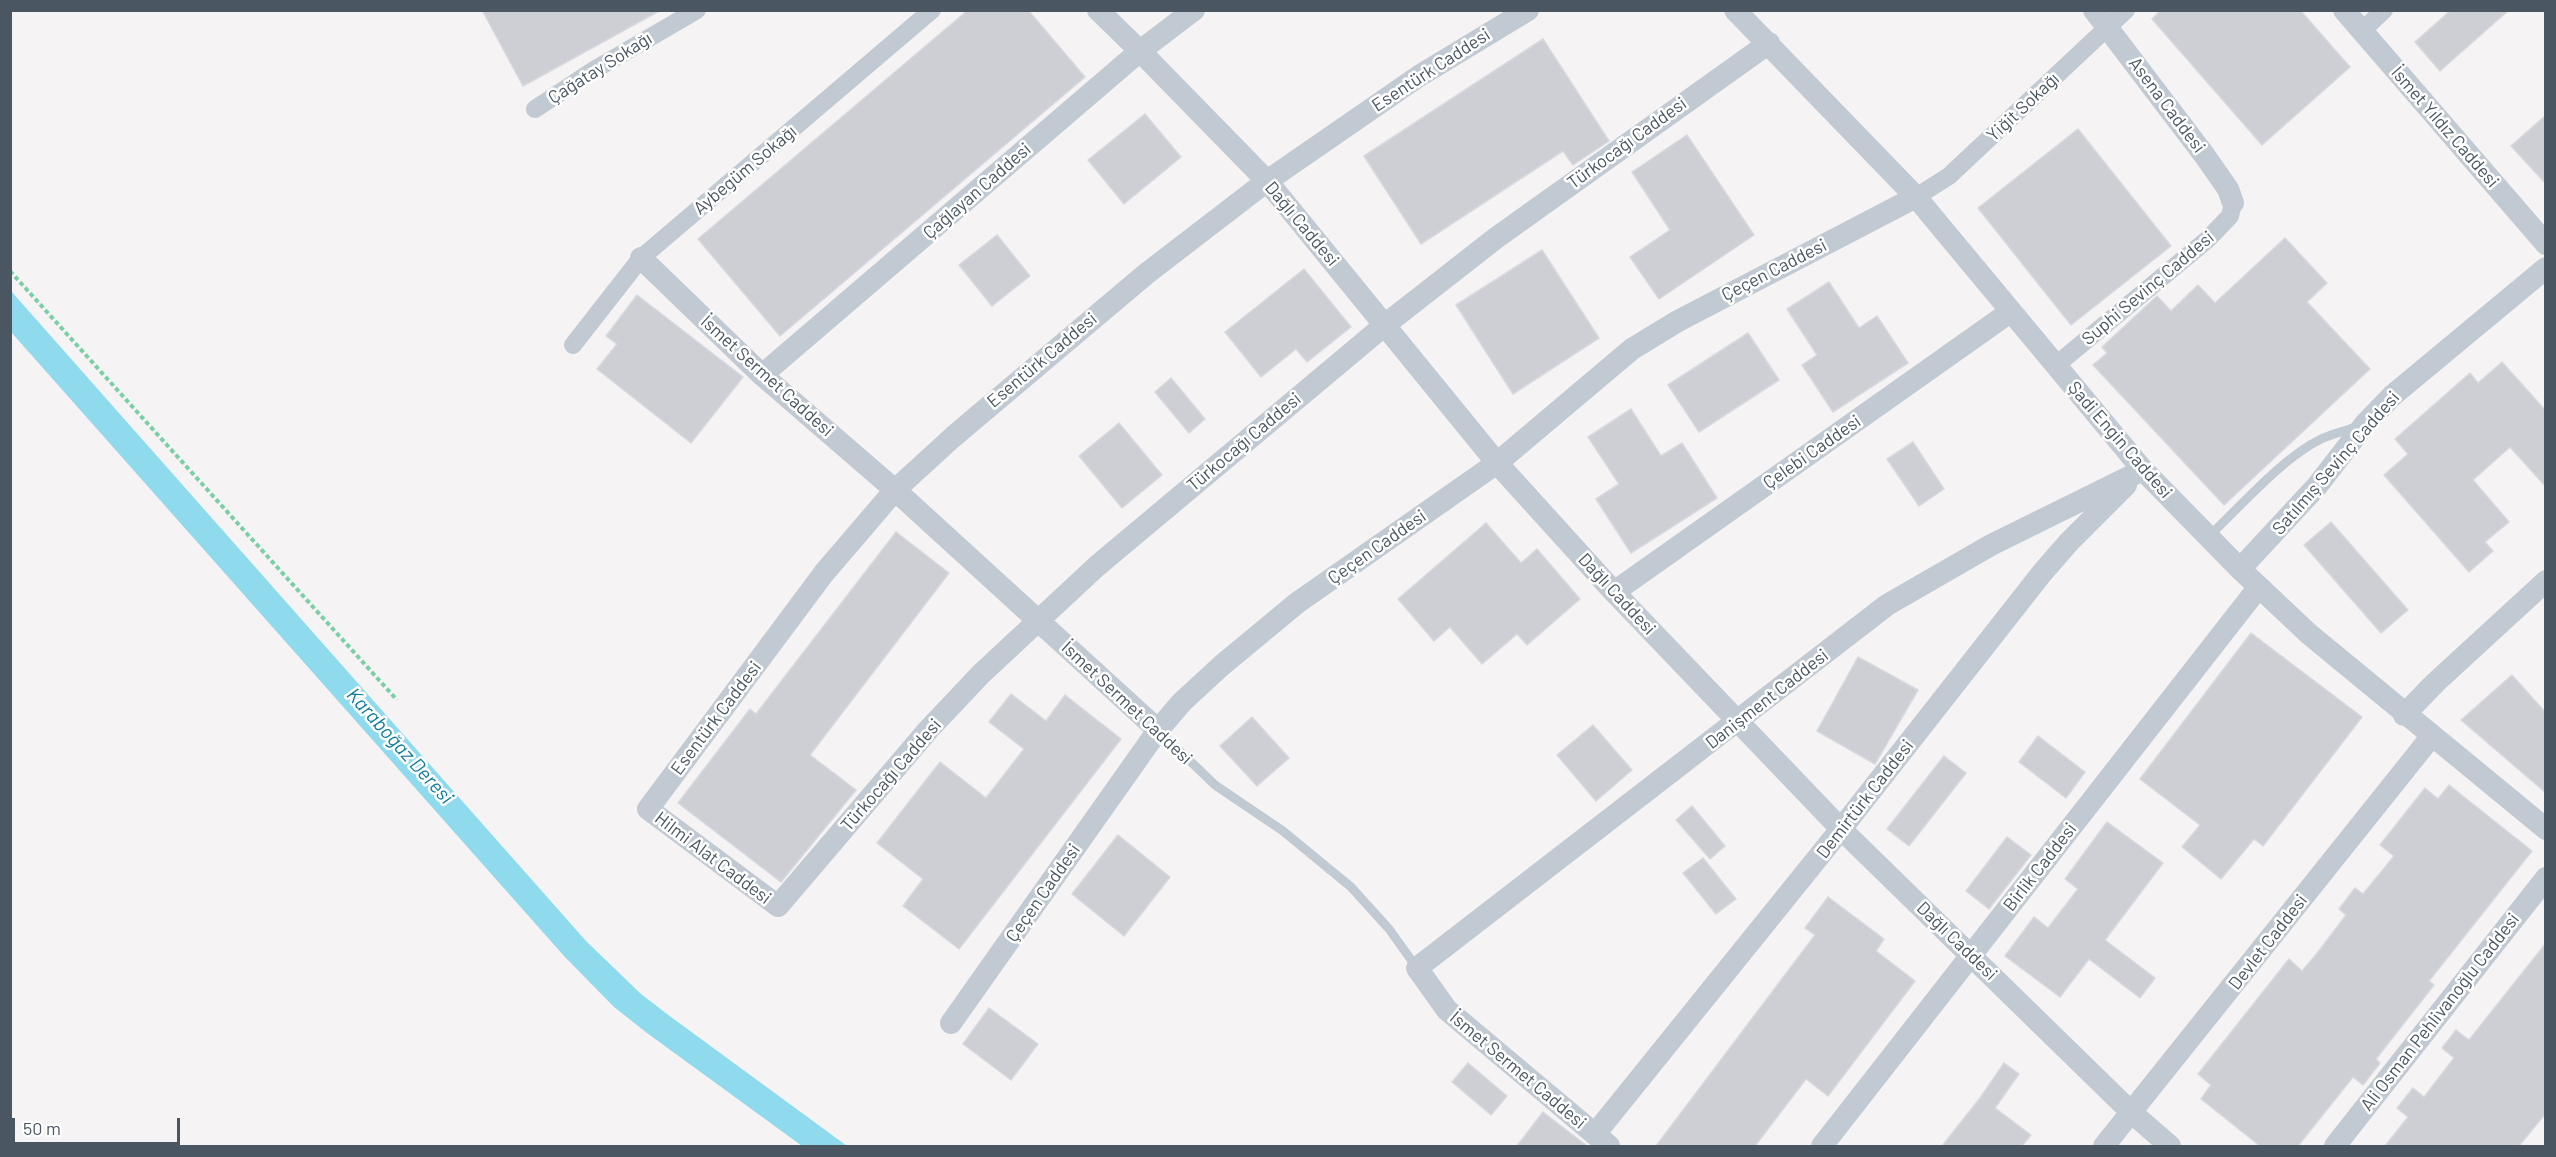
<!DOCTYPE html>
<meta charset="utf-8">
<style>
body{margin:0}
#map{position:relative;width:2556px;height:1157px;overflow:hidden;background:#f5f3f3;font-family:Barlow,sans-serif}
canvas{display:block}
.frame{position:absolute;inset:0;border:12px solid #4a5661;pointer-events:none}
.scale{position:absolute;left:12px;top:1118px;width:168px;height:27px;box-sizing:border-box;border:3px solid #4a5661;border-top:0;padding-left:8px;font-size:18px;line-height:21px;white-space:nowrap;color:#4a5661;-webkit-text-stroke:4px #fff;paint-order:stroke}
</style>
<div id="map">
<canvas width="2556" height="1157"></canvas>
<div class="frame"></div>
<div class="scale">50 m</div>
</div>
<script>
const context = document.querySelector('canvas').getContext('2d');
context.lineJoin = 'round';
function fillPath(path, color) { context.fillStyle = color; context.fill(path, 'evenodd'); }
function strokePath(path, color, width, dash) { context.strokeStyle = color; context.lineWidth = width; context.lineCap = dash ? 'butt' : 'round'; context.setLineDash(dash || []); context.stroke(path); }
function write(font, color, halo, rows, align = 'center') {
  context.font = font + ' Barlow,sans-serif'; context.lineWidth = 5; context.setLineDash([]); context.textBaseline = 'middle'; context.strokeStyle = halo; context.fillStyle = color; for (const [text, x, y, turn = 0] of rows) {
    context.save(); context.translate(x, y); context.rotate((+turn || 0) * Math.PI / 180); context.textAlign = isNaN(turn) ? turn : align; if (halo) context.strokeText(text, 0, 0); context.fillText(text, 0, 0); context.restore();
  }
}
const water = new Path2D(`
 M11 291 586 941 641 994 671 1017 847 1146H802L647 1033 614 1007 564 956 11 332Z`);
const building = new Path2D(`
 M482 10H661L523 86Z
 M968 10H1028L1085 77 780 336 698 239Z
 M2161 10H2300L2350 67 2262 145 2152 19Z
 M2451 10H2509L2440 71 2415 42Z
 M1543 39 1609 141 1573 165 1563 151 1421 244 1364 156Z
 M1145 114 1181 157 1124 204 1088 160Z
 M2546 115V184L2511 146Z
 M2078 129 2171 246 2071 325 1978 208Z
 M1687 135 1754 235 1659 299 1630 257 1670 230 1632 172Z
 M997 235 1030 276 992 306 959 265Z
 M2285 238 2327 283 2307 302 2370 369 2224 505 2093 365 2107 353 2102 347 2157 296 2171 311 2198 285 2215 303Z
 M1542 250 1599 338 1513 394 1456 305Z
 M1304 269 1351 327 1307 362 1296 349 1261 377 1225 332Z
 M1829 282 1859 328 1877 316 1908 363 1833 412 1802 365 1817 355 1787 309Z
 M637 295 743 377 691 443 597 369 617 344 606 336Z
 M1748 333 1779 380 1699 432 1668 385Z
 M2502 362 2546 411V487L2510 447 2473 480 2509 522 2485 542 2493 551 2469 572 2384 475 2408 454 2395 439 2470 373 2478 383Z
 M1171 378 1205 419 1189 433 1155 392Z
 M1631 409 1661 456 1682 443 1717 498 1631 553 1596 499 1619 484 1588 437Z
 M1119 423 1162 475 1122 508 1079 456Z
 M1913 442 1944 489 1919 506 1887 459Z
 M2331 522 2408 610 2381 633 2304 545Z
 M1486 523 1521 563 1537 549 1580 599 1527 645 1517 634 1482 664 1450 627 1434 641 1398 599Z
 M896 532 949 573 810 755 856 790 781 882 678 803 750 709 756 714Z
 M2251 633 2362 717 2263 846 2254 839 2221 879 2182 847 2200 825 2140 779Z
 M1858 657 1918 690 1875 764 1817 731Z
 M2512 675 2546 713V793L2461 720Z
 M1011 694 1046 721 1065 695 1121 739 959 949 903 906 923 879 877 843 940 762 986 798 1024 749 989 722Z
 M1252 717 1289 758 1257 786 1220 746Z
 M1593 725 1632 770 1596 801 1557 755Z
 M2038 736 2085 772 2066 798 2019 762Z
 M1944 756 1966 773 1909 846 1887 829Z
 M2449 785 2532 851 2429 981 2434 985 2376 1059 2380 1063 2363 1085 2353 1077 2298 1146H2260L2201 1099 2211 1085 2198 1074 2289 959 2302 971 2318 952 2346 915 2339 909 2355 888 2363 894 2394 856 2380 845 2425 788 2438 799Z
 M1692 806 1725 846 1710 859 1676 820Z
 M2107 822 2163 863 2105 940 2155 978 2140 998 2089 959 2060 997 2005 956 2034 917 2048 928 2078 889 2065 879Z
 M1118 835 1170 877 1124 936 1072 894Z
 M2007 837 2031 855 1989 909 1966 891Z
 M1703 858 1736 899 1716 914 1683 873Z
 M1828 897 1884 939 1876 951 1915 981 1828 1096 1806 1079 1755 1146H1656L1815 935 1805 928Z
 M2546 943V1113L2519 1146H2385L2408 1117 2397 1108 2413 1088 2424 1097 2454 1058 2442 1048 2456 1030 2469 1040Z
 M989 1008 1038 1044 1011 1080 963 1044Z
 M1468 1063 1507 1096 1491 1115 1452 1082Z
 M2004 1063 2019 1074 1995 1108 2031 1135 2022 1146H1942L1980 1098Z
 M1543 1112 1587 1146H1517Z`);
const path = new Path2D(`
 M10 271 397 700`);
const service = new Path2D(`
 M2208 537C2240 507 2282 458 2321 439 2332 434 2345 431 2356 427
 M1158 730 1215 785 1283 831 1351 887 1389 929 1417 968`);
const minor = new Path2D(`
 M2362 31 2384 10
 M535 109 594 70 697 10
 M1916 197 1949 176 2126 10
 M573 345 641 258 932 10
 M2055 366 2208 239 2230 216 2233 203`);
const tertiary = new Path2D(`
 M1098 10 1140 51 1267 181 1497 463 1614 592 1841 829 2132 1113 2170 1146
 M1528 10 1419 76 1267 181 1146 274 953 437 895 490 824 573 648 809 778 906 929 729 981 674 1097 566 1386 324 1496 238 1769 43
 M1735 10 1916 197 2143 470 2240 569 2309 634 2546 829
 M2094 10 2205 156 2228 189 2233 203
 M2344 10 2546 244
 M641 258 762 375 895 490 1158 730
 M762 375 1140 51 1194 10
 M2240 569 2317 486 2365 424 2393 395 2546 268
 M1614 592 2010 312
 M2404 715 2435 683 2546 581
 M951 1023 1158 730 1182 702 1221 666 1297 603 1497 463 1632 349 1678 321 1916 197
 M1595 1134 1841 829 2042 573 2069 542 2126 485
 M1609 1146 1447 1010 1417 968 1887 605 1991 545 2143 470
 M1822 1146 2258 588
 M2104 1146 2431 737
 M2335 1146 2546 878`);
const streetNames = [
 ["Çağatay Sokağı",600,68,-32],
 ["Esentürk Caddesi",1431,70,-33],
 ["Asena Caddesi",2167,105,53],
 ["Yiğit Sokağı",2023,107,-43],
 ["İsmet Yıldız Caddesi",2445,127,49],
 ["Türkocağı Caddesi",1627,143,-36],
 ["Aybegüm Sokağı",745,170,-40],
 ["Çağlayan Caddesi",977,191,-41],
 ["Dağlı Caddesi",1302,224,50],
 ["Çeçen Caddesi",1774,270,-27],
 ["Suphi Sevinç Caddesi",2148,288,-40],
 ["Esentürk Caddesi",1042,360,-40],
 ["İsmet Sermet Caddesi",767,376,42],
 ["Şadi Engin Caddesi",2120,440,49],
 ["Türkocağı Caddesi",1244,442,-40],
 ["Çelebi Caddesi",1812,452,-35],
 ["Satılmış Sevinç Caddesi",2336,463,-49],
 ["Çeçen Caddesi",1377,547,-35],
 ["Dağlı Caddesi",1617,594,47],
 ["Danişment Caddesi",1767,699,-38],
 ["İsmet Sermet Caddesi",1127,703,43],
 ["Esentürk Caddesi",716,718,-53],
 ["Türkocağı Caddesi",891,775,-49],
 ["Demirtürk Caddesi",1865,799,-52],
 ["Hilmi Alat Caddesi",713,858,37],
 ["Birlik Caddesi",2040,867,-52],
 ["Çeçen Caddesi",1043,893,-55],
 ["Dağlı Caddesi",1957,941,44],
 ["Devlet Caddesi",2268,942,-52],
 ["Ali Osman Pehlivanoğlu Caddesi",2440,1012,-52],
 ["İsmet Sermet Caddesi",1518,1070,40]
];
const waterNames = [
 ["Karaboğaz Deresi",400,746,48]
];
fillPath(water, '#90daee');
fillPath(building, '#cdcfd5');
strokePath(building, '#d7d9de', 1.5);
strokePath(path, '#7ad0a6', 4, [4.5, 3]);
strokePath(service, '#c1cad2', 9);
strokePath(minor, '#c1cad2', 18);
strokePath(tertiary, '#c1cad2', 22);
write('18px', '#4a5661', '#fff', streetNames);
write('italic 20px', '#0c7c9b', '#fff', waterNames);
</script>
